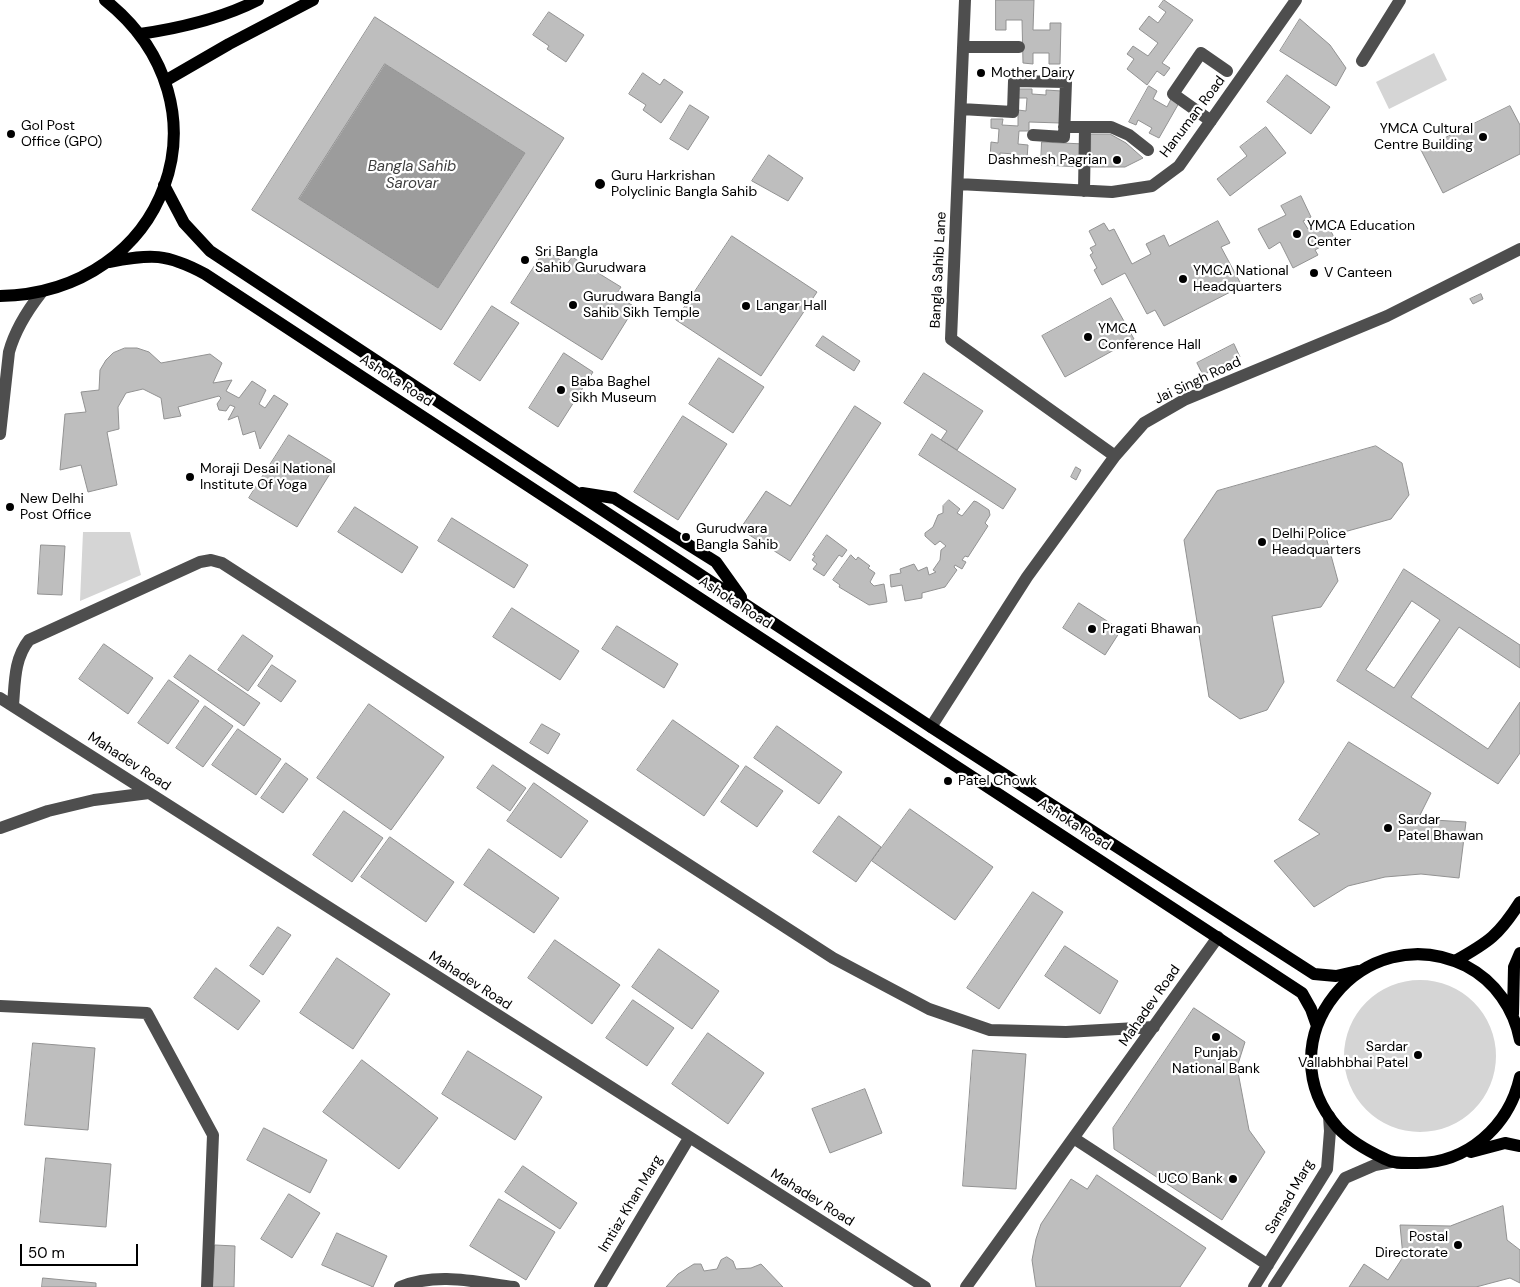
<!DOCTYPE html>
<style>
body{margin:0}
#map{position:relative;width:1520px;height:1287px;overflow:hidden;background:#fff;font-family:"DM Sans",sans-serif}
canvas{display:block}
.scale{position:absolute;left:20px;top:1244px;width:118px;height:22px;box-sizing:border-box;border:2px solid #000;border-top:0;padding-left:6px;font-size:15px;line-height:18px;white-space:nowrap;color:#000;-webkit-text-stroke:4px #fff;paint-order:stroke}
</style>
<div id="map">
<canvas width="1520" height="1287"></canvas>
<div class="scale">50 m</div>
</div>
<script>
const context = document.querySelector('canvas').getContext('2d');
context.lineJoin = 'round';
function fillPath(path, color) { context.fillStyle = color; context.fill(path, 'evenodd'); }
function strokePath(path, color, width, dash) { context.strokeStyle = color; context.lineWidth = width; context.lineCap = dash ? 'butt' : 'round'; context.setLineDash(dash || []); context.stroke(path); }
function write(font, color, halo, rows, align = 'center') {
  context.font = font + ' "DM Sans",sans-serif'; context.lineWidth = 4.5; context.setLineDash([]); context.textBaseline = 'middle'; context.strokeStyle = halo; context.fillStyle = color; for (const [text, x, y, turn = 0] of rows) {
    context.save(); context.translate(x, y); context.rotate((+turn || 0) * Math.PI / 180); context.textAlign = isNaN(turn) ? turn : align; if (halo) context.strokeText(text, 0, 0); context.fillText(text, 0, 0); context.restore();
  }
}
const green = new Path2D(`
 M1434 53 1447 80 1389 109 1376 82Z
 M83 532H130L141 575 80 601Z
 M1344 1056a76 76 0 1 1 152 0a76 76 0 1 1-152 0Z`);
const water = new Path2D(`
 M385 64 525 153 438 288 299 199Z`);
const building = new Path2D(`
 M996 0H1034L1033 30H1050V23H1061L1060 64H1049V53H1033V64L1023 63 1022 20H1006V30H996Z
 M1164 0 1193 20 1162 63 1170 68 1164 76 1157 71 1147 85 1127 69 1134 59 1127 54 1133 46 1148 56 1158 43 1139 29 1149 16 1158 23 1166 12 1159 7Z
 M549 12 584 35 566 62 547 49 549 46 533 35Z
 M375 17 564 138 441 330 252 210ZM385 64 525 153 438 288 299 199Z
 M1300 19 1330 45 1346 68 1336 86 1280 51Z
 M643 73 660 85 664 79 683 92 661 123 643 110 646 105 629 94Z
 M1287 75 1330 107 1311 134 1267 102Z
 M1149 86 1157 91 1153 99 1167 107 1171 99 1179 103 1159 138 1149 133 1152 128 1138 120 1136 125 1129 122Z
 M1019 89H1032V94L1046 95V90L1062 91 1060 123 1029 122V131H1019L1018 144 1028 145 1027 159H1014L1015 154 1000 153V158H990L991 142 998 143 999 129 991 128V119H1003L1002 125 1018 126V110L1026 111 1027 98H1019Z
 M690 105 709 117 688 150 670 139Z
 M1510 106 1520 125V154L1443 193 1421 150Z
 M1266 127 1286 153 1230 196 1217 179 1247 156 1240 147Z
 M1091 134H1110L1126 143 1143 158 1125 167H1091Z
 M1042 142 1084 144 1082 167 1041 165Z
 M769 155 803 178 788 201 752 181Z
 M1301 196 1311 217 1303 221 1308 229 1325 220 1335 239 1315 250 1318 255 1293 268 1280 242 1269 249 1258 229 1286 215 1281 206Z
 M1218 221 1230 243 1221 247 1242 286 1164 326 1155 310 1147 314 1125 273 1102 285 1094 270 1097 268 1090 255 1093 253 1090 248 1096 245 1089 231 1104 223 1109 231 1114 229 1132 264 1151 254 1146 244 1164 235 1169 246Z
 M732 236 817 292 761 376 676 320Z
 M545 250 567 264 572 257 621 287 616 295 635 307 602 360 511 303Z
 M1481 294 1483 299 1473 304 1470 299Z
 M1111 298 1134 339 1065 377 1042 336Z
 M492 306 519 323 480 381 454 364Z
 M823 336 860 361 854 371 816 346Z
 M1234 344 1240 357 1203 375 1197 363Z
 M125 348H137L149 352 161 363 210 354 222 363 213 383 232 380 226 391 239 398 252 381 266 390 259 404 265 408 274 395 288 404 260 449 255 431 243 435 238 416 228 420 235 407 230 405 226 411 219 410 217 404 221 398 219 396 178 407 181 416 164 419 161 398 143 389 126 393 118 407 119 429 107 432 117 485 88 492 81 465 60 470 65 414 86 412 81 392 99 390 100 370 106 360 113 353Z
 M564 353 593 372 558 427 529 408Z
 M719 358 764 387 733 433 689 404Z
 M924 373 983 411 957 450 941 440 947 431 904 403Z
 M855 406 881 423 790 561 740 529 766 491 790 506Z
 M683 416 727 444 678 520 634 492Z
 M932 434 1016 489 1003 509 919 455Z
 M289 435 336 464 297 527 249 498Z
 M1376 446 1402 463 1409 495 1391 519 1326 537 1338 581 1321 607 1272 616 1284 682 1267 710 1240 719 1209 697 1184 540 1217 491Z
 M1076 467 1081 470 1076 480 1071 477Z
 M949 500 960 509 957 513 962 516 974 501 977 502 989 510 990 515 985 523 988 526 968 557 965 556 962 560 966 562 962 569 955 565 954 567 957 570 945 587 922 593V598L905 601 902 585 891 587 890 575 901 573 900 569 914 564 918 571 927 567 929 575 936 572 933 570 940 560 941 550 946 546 940 541 935 545 925 536V533L933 527 938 515 943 513V506Z
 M355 507 418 547 402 573 338 532Z
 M452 518 528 565 514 588 438 541Z
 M827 535 847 550 842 557 839 555 824 576 813 569 817 564 812 560 815 556 813 555Z
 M41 545 65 546 62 595 38 594Z
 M851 555 856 560 858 557 870 566 868 568 875 573 870 582 874 586 884 584 887 602 869 605 839 587 840 585 833 580Z
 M1404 569 1520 645V668L1459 627 1411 697 1488 749 1520 702V753L1498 784 1337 681ZM1412 601 1440 620 1394 688 1366 670Z
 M1079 603 1121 630 1105 655 1063 628Z
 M512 608 579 651 560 680 493 637Z
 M617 626 678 664 664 688 602 649Z
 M243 635 273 656 248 691 218 670Z
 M104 644 153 678 128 714 79 679Z
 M190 655 260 703 244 726 174 677Z
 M272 665 296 681 281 702 258 686Z
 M169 680 199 701 168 744 138 723Z
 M369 704 444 757 391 830 317 778Z
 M205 706 233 726 203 767 176 748Z
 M673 720 739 766 704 816 637 770Z
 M542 724 560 734 548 754 530 743Z
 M777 726 842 772 819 804 754 758Z
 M238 729 281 759 256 795 212 765Z
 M1349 742 1431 793 1418 819 1466 822 1459 878 1421 874 1385 877 1348 886 1314 907 1274 861 1320 834 1299 820Z
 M286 763 308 779 283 813 261 798Z
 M493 765 526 788 510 811 477 788Z
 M746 766 783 791 757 827 721 802Z
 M534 783 588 821 561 858 507 821Z
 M910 809 993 867 955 920 872 861Z
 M344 811 383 838 352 882 313 855Z
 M839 816 881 847 856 882 813 852Z
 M390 837 454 882 426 922 361 877Z
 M489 849 559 898 534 933 464 885Z
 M1033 892 1063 912 999 1009 967 988Z
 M278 927 291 935 263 975 250 966Z
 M555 940 620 985 592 1024 528 978Z
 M1065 946 1118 981 1100 1014 1045 976Z
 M659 949 719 991 692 1029 632 987Z
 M337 958 390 994 353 1049 300 1013Z
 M216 968 260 1001 238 1030 194 998Z
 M633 1000 674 1028 647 1066 606 1038Z
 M1194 1008 1245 1042 1237 1067 1249 1130 1265 1152 1222 1220 1114 1149 1113 1128Z
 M708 1033 764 1073 728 1124 672 1084Z
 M33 1043 95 1048 88 1130 25 1125Z
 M973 1050 1026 1054 1016 1189 963 1186Z
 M468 1051 542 1097 515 1140 442 1094Z
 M362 1060 438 1118 399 1169 323 1112Z
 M865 1089 882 1133 830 1153 812 1109Z
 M264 1128 327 1160 310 1193 247 1160Z
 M46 1158 111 1164 106 1227 40 1222Z
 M523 1166 577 1203 560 1229 505 1192Z
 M1097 1175 1206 1248 1180 1287H1036L1032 1260 1036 1239 1041 1224 1071 1179 1087 1189Z
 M289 1194 320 1213 292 1258 261 1239Z
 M499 1199 555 1232 526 1280 470 1246Z
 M1503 1206 1507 1240 1520 1250V1283L1510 1278 1476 1287H1349L1364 1264 1388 1280 1403 1257 1400 1225 1450 1226Z
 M337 1233 387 1256 373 1287 322 1265Z
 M215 1245 235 1246 234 1287H213Z
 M727 1257 733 1261 736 1269 751 1268 761 1264 783 1287H666L678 1274 694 1264H701L704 1271 717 1269 721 1260Z
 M43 1278 96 1283V1287H42Z`);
const minor = new Path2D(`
 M965 0 951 339 1115 456
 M963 47H1019
 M1362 61 1400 0
 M961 109 1013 112 1014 81 1066 82 1064 137 1033 135
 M1211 121 1173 94 1201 53 1227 71
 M1064 127H1111L1129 135 1148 150
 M958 184 1112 192 1152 186 1179 166 1296 0
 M1084 191 1085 128
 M0 434 9 352C15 330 27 311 41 293
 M0 698 925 1287
 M13 705C15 682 14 659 29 640L200 562 211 560 222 563 833 958 929 1009 990 1030 1066 1032 1154 1027
 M931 727 1027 577 1115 456 1144 423 1184 400 1387 316 1520 249
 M0 828 48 811 94 800 149 793
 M0 1006 147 1013 213 1135 207 1287
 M1075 1139 1268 1265
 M400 1287C438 1272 475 1282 514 1287
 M600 1287 689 1138
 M966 1287 1218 937
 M1254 1287 1327 1169 1330 1131 1329 1116
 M1274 1287 1345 1178 1375 1165 1391 1162`);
const major = new Path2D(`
 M140 34C181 28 221 19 258 0
 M165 81 229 44 313 0
 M164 185 184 223 210 251 931 727 1314 974 1336 976 1358 971
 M109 262C152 254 166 253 205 274L1302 993 1311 1009 1317 1026
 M0 296C166 293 237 105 105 0
 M582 493 614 498 716 562 741 597
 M1455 961C1489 942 1499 935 1520 902
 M1513 1014 1514 967 1520 953
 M1520 1040C1514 1009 1495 981 1466 966 1363 915 1261 1041 1338 1128 1351 1142 1368 1151 1385 1159 1394 1164 1405 1163 1415 1163 1467 1164 1509 1126 1520 1077
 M1471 1152 1505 1143 1520 1146`);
const markers = [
 [981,73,5,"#000"],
 [11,134,5,"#000"],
 [1483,137,5,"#000"],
 [1117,160,5,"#000"],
 [600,184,6,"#000"],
 [1297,234,5,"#000"],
 [525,260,5,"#000"],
 [1314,273,5,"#000"],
 [1183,279,5,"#000"],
 [573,305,5,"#000"],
 [746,306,5,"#000"],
 [1088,337,5,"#000"],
 [561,390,5,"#000"],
 [190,477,5,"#000"],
 [10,507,5,"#000"],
 [686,537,5,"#000"],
 [1262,542,5,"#000"],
 [1092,629,5,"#000"],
 [948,781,5,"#000"],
 [1388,828,5,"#000"],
 [1216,1037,5,"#000"],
 [1418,1055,5,"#000"],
 [1233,1179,5,"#000"],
 [1458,1245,5,"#000"]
];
const poiNames = [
 ["Mother Dairy",991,73],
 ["Gol Post",21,126],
 ["Office (GPO)",21,142],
 ["YMCA Cultural",1473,129,"right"],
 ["Centre Building",1473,145,"right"],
 ["Dashmesh Pagrian",1107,160,"right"],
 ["Guru Harkrishan",611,176],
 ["Polyclinic Bangla Sahib",611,192],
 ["YMCA Education",1307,226],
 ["Center",1307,242],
 ["Sri Bangla",535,252],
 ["Sahib Gurudwara",535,268],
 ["YMCA National",1193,271],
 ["Headquarters",1193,287],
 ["V Canteen",1324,273],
 ["Gurudwara Bangla",583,297],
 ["Sahib Sikh Temple",583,313],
 ["Langar Hall",756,306],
 ["YMCA",1098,329],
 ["Conference Hall",1098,345],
 ["Baba Baghel",571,382],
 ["Sikh Museum",571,398],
 ["Moraji Desai National",200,469],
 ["Institute Of Yoga",200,485],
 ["New Delhi",20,499],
 ["Post Office",20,515],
 ["Gurudwara",696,529],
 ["Bangla Sahib",696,545],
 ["Delhi Police",1272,534],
 ["Headquarters",1272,550],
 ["Pragati Bhawan",1102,629],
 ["Patel Chowk",958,781],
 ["Sardar",1398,820],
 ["Patel Bhawan",1398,836],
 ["Sardar",1408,1047,"right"],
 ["Vallabhbhai Patel",1408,1063,"right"],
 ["Punjab",1216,1053,"center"],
 ["National Bank",1216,1069,"center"],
 ["UCO Bank",1223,1179,"right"],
 ["Postal",1448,1237,"right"],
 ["Directorate",1448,1253,"right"]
];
const streetNames = [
 ["Hanuman Road",1193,117,-53],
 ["Bangla Sahib Lane",939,270,-87],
 ["Ashoka Road",396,381,33],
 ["Jai Singh Road",1198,381,-25],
 ["Ashoka Road",735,603,33],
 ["Mahadev Road",129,762,33],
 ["Ashoka Road",1074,825,33],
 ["Mahadev Road",470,981,33],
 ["Mahadev Road",1150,1006,-55],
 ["Sansad Marg",1290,1197,-60],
 ["Mahadev Road",812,1198,32],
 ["Imtiaz Khan Marg",631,1204,-59]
];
const waterNames = [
 ["Bangla Sahib",412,167],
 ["Sarovar",412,184]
];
fillPath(green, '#d5d5d5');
fillPath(water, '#9c9c9c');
fillPath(building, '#bebebe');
strokePath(building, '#929292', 1);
strokePath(minor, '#4e4e4e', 12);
strokePath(major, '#000', 12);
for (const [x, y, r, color] of markers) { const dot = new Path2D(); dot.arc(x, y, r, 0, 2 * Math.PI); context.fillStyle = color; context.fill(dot); strokePath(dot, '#fff', 2); }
write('14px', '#000', '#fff', poiNames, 'left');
write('14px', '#000', '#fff', streetNames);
write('italic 15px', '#3d3d3d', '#fff', waterNames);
</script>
